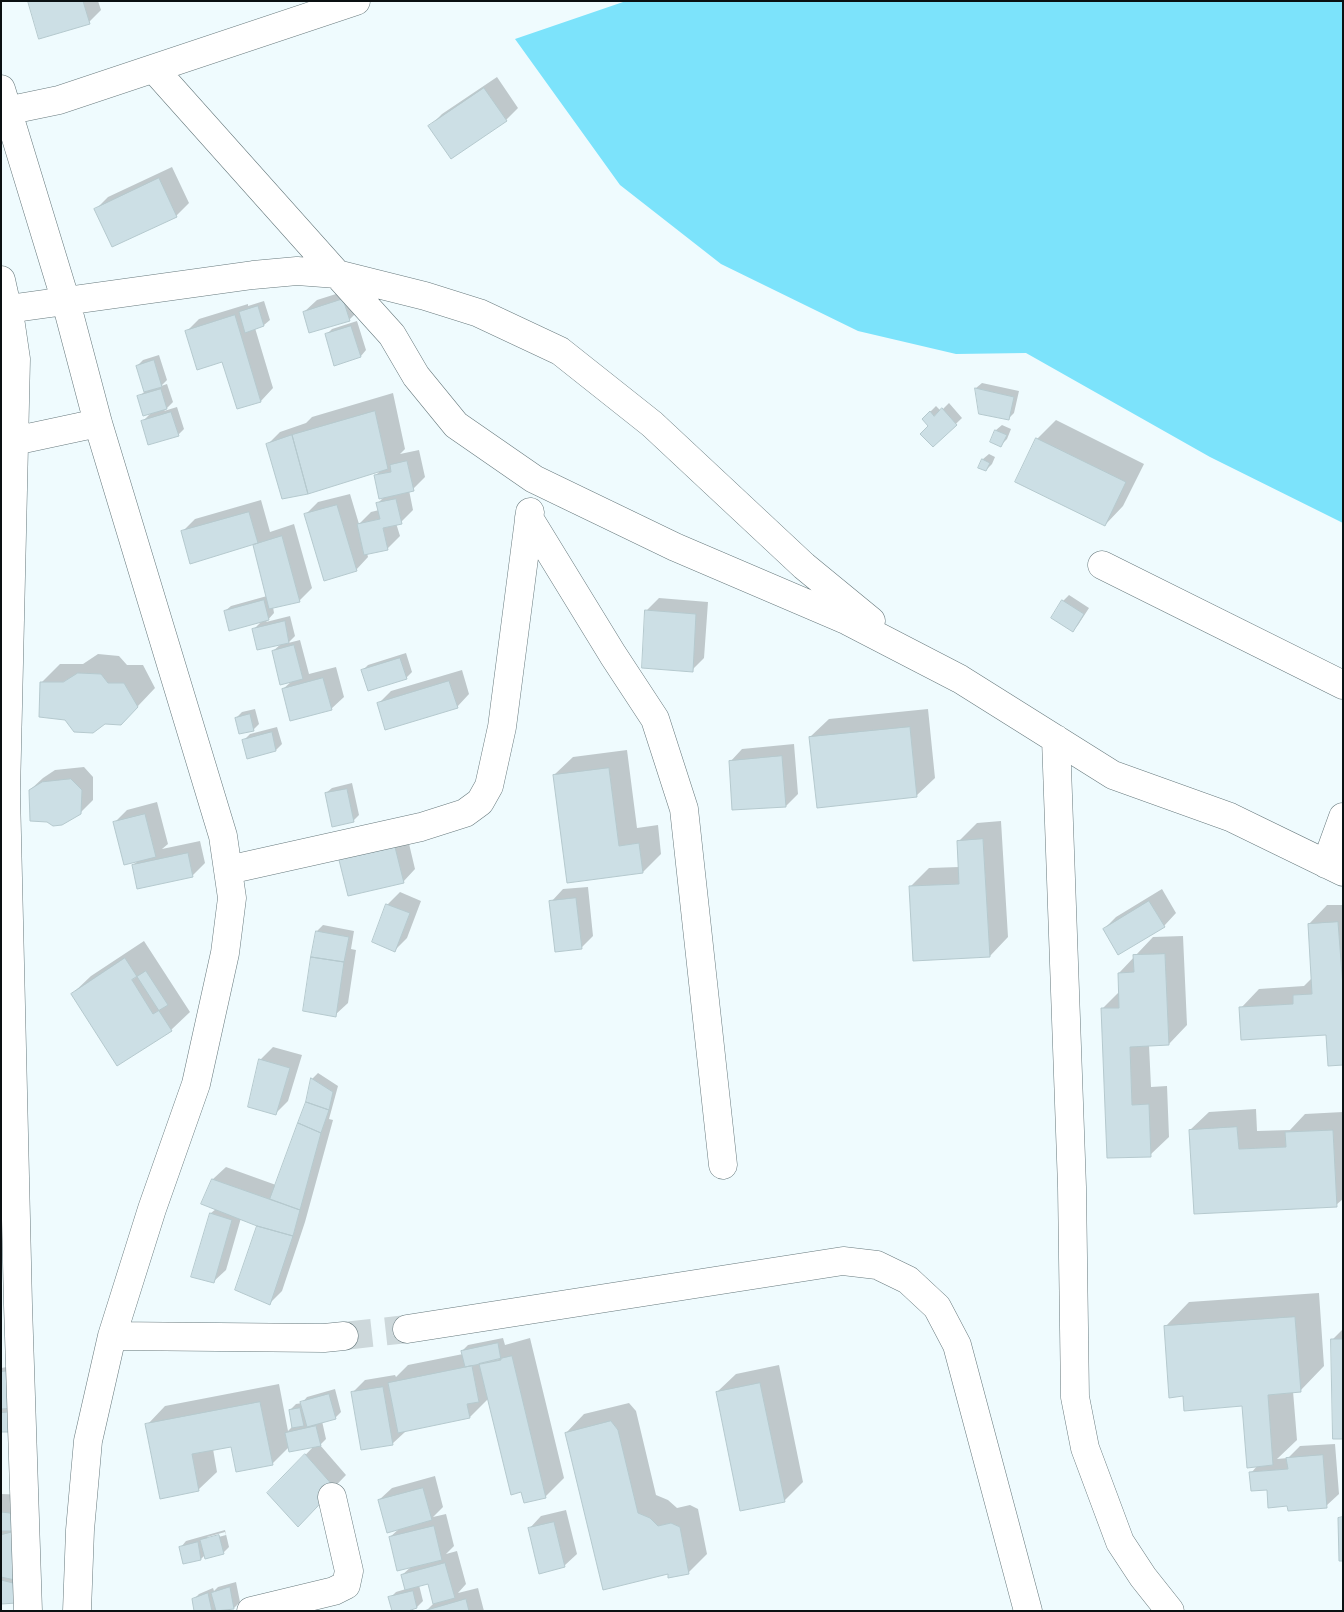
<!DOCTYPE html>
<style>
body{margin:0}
#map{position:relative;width:1344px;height:1612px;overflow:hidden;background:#effbfe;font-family:Montserrat,sans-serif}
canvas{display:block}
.frame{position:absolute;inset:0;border:2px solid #0a1012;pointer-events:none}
</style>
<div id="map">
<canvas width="1344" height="1612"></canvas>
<div class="frame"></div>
</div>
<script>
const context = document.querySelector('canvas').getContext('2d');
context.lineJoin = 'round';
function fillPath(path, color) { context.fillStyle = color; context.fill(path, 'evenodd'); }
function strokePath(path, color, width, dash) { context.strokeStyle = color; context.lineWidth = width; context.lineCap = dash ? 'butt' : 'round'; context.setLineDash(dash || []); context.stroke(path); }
const water = new Path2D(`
 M626 1H1343V523L1210 457 1026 353 956 354 858 331 721 264 620 185 515 39Z`);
const shadow = new Path2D(`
 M29 1H98L101 10 89 22Z
 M497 77 518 108 506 120 430 126 442 114Z
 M172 167 189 203 176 216 113 245 96 209 108 197Z
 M355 288 361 308 349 320 304 312 317 300Z
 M264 301 270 320 264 325 255 328 273 388 261 401 238 408 223 361 187 331 199 319 248 304V306Z
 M357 321 366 350 361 356 326 335 332 329Z
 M159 355 167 380 161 386 167 384 173 402 164 411 177 407 184 429 178 435 143 421 151 413 139 397 145 391 137 366 143 360Z
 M982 383 1019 391 1014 413 1008 419 980 413 976 388Z
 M393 393 405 449 400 454 419 450 425 477 413 489 409 490 413 510 401 522 396 523 400 536 387 549 367 553 368 557 356 570 306 514 318 502 350 494 359 524 371 512 379 510 377 504 385 496 375 476 382 469 268 444 280 432 306 423 312 417Z
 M949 403 962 418 933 446 930 426 923 419 936 406 941 411Z
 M1056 420 1144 464 1123 506 1105 525 1037 439Z
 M1002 425 1011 429 1007 439 1001 445 992 441 996 430Z
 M989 454 995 457 992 464 986 470 983 459Z
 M261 500 270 532 294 524 312 588 299 601 273 607 274 613 266 622 290 616 295 636 288 643 300 640 309 674 336 667 344 697 331 709 283 689 292 681 273 651 281 644 254 629 262 621 225 611 231 606 267 596 254 543 182 532 195 519Z
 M1069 595 1089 608 1078 625 1072 631 1063 601Z
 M659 598 708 602 704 658 692 670 647 610Z
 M406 653 412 672 406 678 362 671 368 665Z
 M98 654 119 656 127 665H143L155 688 121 724 65 719 41 683 60 664H83Z
 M462 670 469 694 457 707 379 703 391 691Z
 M255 709 259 724 253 730 236 718 242 712Z
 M928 709 935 778 916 796 810 737 829 719Z
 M277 727 282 744 276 750 244 740 250 734Z
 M794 744 798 794 786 806 730 762 742 749Z
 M627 750 637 828 658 825 661 854 643 872 554 775 573 757Z
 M84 767 93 777V800L80 813 30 790 43 778 55 770Z
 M352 783 359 815 353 821 326 793 332 788Z
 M157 802 168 844 162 849 200 841 205 863 193 875 138 887 133 865 138 861 115 822 127 810Z
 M1001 821 1008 937 990 956 910 887 929 868 959 867 958 842 977 823Z
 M406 831 415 869 403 882 349 895Z
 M588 887 593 936 581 948 551 902 563 889Z
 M1162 889 1176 913 1164 926 1104 929 1116 917Z
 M400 892 421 901 407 938 395 950 387 905Z
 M1327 905H1343V1063L1327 1033 1241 1008 1259 989 1304 986 1312 978 1309 924Z
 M323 925 354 931 351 949 356 950 348 1003 335 1015 317 931Z
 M1183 936 1187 1025 1169 1044 1149 1045 1151 1087 1167 1086 1169 1137 1150 1155 1108 1157 1102 1009 1120 991 1119 973 1153 937Z
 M144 941 190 1012 171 1030 72 994 91 976Z
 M273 1047 302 1055 288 1101 275 1114 250 1106 261 1059Z
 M318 1073 338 1086 329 1119 333 1120 305 1222 282 1291 270 1303 259 1225 241 1218 226 1270 213 1282 211 1213 216 1209 202 1204 213 1179 226 1167 276 1185 308 1102 312 1079Z
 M1256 1109 1257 1131 1290 1130 1305 1114 1343 1112V1199L1336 1205 1190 1130 1209 1112Z
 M1319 1293 1324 1366 1300 1391H1293L1297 1440 1277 1459 1288 1458 1300 1446 1335 1444 1339 1494 1326 1506 1288 1505 1251 1473 1258 1465 1243 1405 1184 1395 1165 1327 1189 1302Z
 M1343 1329V1438L1333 1339Z
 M503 1338 505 1345 530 1338 564 1478 545 1497 489 1398 470 1417 404 1430 405 1432 392 1444 352 1393 365 1380 395 1375 396 1377 408 1365 463 1354 462 1351 468 1345Z
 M20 1365 19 1401 1 1431V1368Z
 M779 1365 803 1482 784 1501 717 1392 736 1374Z
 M279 1384 288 1431 292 1427 290 1410 296 1404 302 1403 307 1397 335 1389 341 1412 335 1418 322 1421 326 1439 320 1445 346 1475 298 1525 269 1493 314 1446 289 1447 272 1464 232 1445 213 1449 217 1472 198 1490 147 1425 165 1406Z
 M629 1403 636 1411 656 1495 668 1500 677 1508 690 1505 698 1509 707 1554 688 1573 670 1572 566 1433 584 1414Z
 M435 1476 443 1507 433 1517 446 1514 454 1546 446 1554 457 1551 466 1584 458 1593 478 1588 484 1611H426L434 1603 429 1583 419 1585 423 1601 417 1607 390 1598 396 1592 406 1589 402 1575 412 1566 390 1537 400 1528 379 1500 392 1488Z
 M1 1494 29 1495 28 1564 1 1603Z
 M566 1510 577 1554 564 1566 529 1529 541 1516Z
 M225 1530 229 1547 223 1553 205 1555 201 1559 184 1563 181 1547 186 1541ZM225 1532 226 1535 207 1540V1537Z
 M236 1582 240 1602 234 1608 223 1611H217V1609L215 1611H196L193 1600 199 1594 213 1588 214 1591 218 1587Z`);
const building = new Path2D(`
 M28 1H83L90 24 39 39Z
 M484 88 507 121 451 159 428 126Z
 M159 178 177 217 112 247 94 209Z
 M343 299 350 321 309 333 303 312Z
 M258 306 264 326 245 333 239 312Z
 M235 315 261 402 237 409 222 362 197 370 185 331Z
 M351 326 361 357 334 366 325 334Z
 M154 360 162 387 144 392 136 366Z
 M975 388 1014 397 1009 420 979 414Z
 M161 389 167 409 143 416 137 396Z
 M942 408 957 425 933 447 920 434 928 426 922 419 930 411 934 416Z
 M375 411 388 469 308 494 292 435Z
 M171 412 179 436 148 445 141 421Z
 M995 430 1007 435 1001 447 990 442Z
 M292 435 308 494 282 499 266 444Z
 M1036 438 1126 482 1105 526 1015 482Z
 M982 459 990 463 986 471 978 468Z
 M407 461 414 491 379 499 374 475 391 472 390 465Z
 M396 499 402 524 383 528 388 550 364 555 357 524 380 519 376 503Z
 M337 505 357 571 324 581 304 514Z
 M249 512 258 543 190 564 181 531Z
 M282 536 300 602 269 609 253 545Z
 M264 600 269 620 229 631 224 611Z
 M1062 600 1084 614 1073 632 1051 618Z
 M645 610 696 614 693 672 642 668Z
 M285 621 289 643 257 650 252 629Z
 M294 645 303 679 280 685 272 651Z
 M400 658 407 679 368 691 361 670Z
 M78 673 101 674 108 683H124L138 707 121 725 105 724 93 733 74 732 65 720 39 717 40 682H63Z
 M323 678 332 710 290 721 282 689Z
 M449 681 458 708 385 730 377 703Z
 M250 714 254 731 239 734 235 718Z
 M910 727 917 797 817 808 809 737Z
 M272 732 276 751 247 759 242 740Z
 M782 756 786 807 732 810 729 761Z
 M609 768 619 846 639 843 643 873 567 883 553 775Z
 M71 779 82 790 81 814 62 825 53 826 47 822 30 821 29 790 42 782Z
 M347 789 354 822 332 827 325 793Z
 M145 814 156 857 124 865 113 822Z
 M983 839 990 957 913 961 909 886 959 884 957 841Z
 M394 843 404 883 348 896 338 856Z
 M188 853 193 877 137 889 132 865Z
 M576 898 582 949 555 952 549 901Z
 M1149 901 1165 927 1118 955 1103 929Z
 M386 904 410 913 395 952 372 942Z
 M1338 922 1343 987V1065L1328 1066 1326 1035 1241 1040 1239 1007 1293 1004V995L1312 994 1308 924Z
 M316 931 349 937 344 962 311 957Z
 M1165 954 1169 1045 1130 1047 1132 1105 1149 1104 1151 1157 1107 1158 1101 1008H1119L1118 973 1134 972 1133 955Z
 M311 957 344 962 336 1017 303 1011Z
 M125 958 172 1031 117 1066 71 994Z
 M146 971 168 1005 153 1014 132 980Z
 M259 1059 290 1068 276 1115 248 1107Z
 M311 1078 333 1092 329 1110 306 1102Z
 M306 1102 329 1110 321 1133 298 1123Z
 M298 1123 321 1133 300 1210 270 1199Z
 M1237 1127 1239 1149 1286 1147 1285 1132 1333 1130 1337 1207 1194 1214 1189 1130Z
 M212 1179 300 1210 293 1236 257 1226 201 1204Z
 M210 1213 232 1220 214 1283 191 1277Z
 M257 1226 293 1236 270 1305 235 1290Z
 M1295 1317 1301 1392 1268 1395 1273 1465 1247 1468 1242 1406 1184 1411 1183 1396 1169 1398 1164 1326Z
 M1331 1339H1343V1439H1333Z
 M498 1343 501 1360 465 1367 461 1351Z
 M512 1356 546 1498 524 1503 521 1492 511 1495 479 1364Z
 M472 1366 479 1402 467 1404 470 1418 398 1433 388 1383Z
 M15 1370 13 1408 1 1409V1372Z
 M760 1383 785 1502 740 1511 716 1392Z
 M383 1387 393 1445 361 1450 351 1392Z
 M329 1394 336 1419 307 1427 300 1402Z
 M260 1402 273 1465 236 1472 231 1447 192 1454 199 1491 160 1499 145 1424Z
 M300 1408 304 1426 292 1428 289 1410Z
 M12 1412 14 1432H1V1413Z
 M611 1421 618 1430 638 1513 650 1518 658 1526 671 1523 680 1527 689 1574 668 1578V1574L603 1590 565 1433Z
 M316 1426 321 1446 289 1452 285 1433Z
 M305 1454 335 1488 298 1527 267 1493Z
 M1323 1455 1327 1508 1288 1511 1287 1506 1268 1508 1267 1490 1251 1491 1249 1472 1288 1469 1286 1458Z
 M423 1488 432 1520 387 1533 378 1500Z
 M1 1512 10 1513 17 1523V1531H1Z
 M1343 1517V1561H1339L1338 1518Z
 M554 1522 565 1567 539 1574 528 1528Z
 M434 1526 442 1560 397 1571 389 1537Z
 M17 1531 15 1580 1 1577V1535Z
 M219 1535 224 1554 205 1559 200 1540Z
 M198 1542 201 1560 183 1564 179 1547Z
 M445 1563 455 1598 433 1604 428 1584 405 1590 401 1575Z
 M1 1580 17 1584V1603L1 1604Z
 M230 1587 234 1609 216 1611 211 1593Z
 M413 1591 417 1608 408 1611H392L388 1597Z
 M208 1593 212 1611H194L192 1599Z
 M466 1599 469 1611H424Z`);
const minorTunnel = new Path2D(`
 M344 1336 407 1329`);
const minor = new Path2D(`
 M154 69 337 274 425 296 479 313 560 351 652 424 804 566 871 621
 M1 89 66 302 98 423 223 836 232 898 225 953 196 1084 152 1209 112 1336 88 1441 80 1530 77 1611
 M1 112 59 100 356 1
 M1 280 11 325 16 359 6 793 18 1305 28 1611
 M8 309 253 275 297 271 337 274 392 335 416 376 456 425 534 479 675 547 848 621 960 679 1113 775 1230 817 1343 872
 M14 441 98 423
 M529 518 613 655 655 719 684 809 723 1165
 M1102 565 1343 685
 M1056 739 1072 1187 1075 1397 1085 1448 1120 1542 1143 1577 1170 1611
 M1326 864 1343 817
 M228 870 421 827 465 813 480 802 489 786 502 727 530 512
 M407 1329 843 1261 877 1265 908 1280 937 1307 957 1345 1028 1611
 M112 1336 324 1338 344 1336
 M251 1611 334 1591 346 1585 349 1571 332 1497`);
fillPath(water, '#7ce3fb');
fillPath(shadow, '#0003');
fillPath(building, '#ccdfe5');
strokePath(building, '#b5c9ce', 1);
strokePath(minorTunnel, '#cdd8db', 28, [28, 14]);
strokePath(minor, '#67797d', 29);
strokePath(minor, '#fff', 28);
</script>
